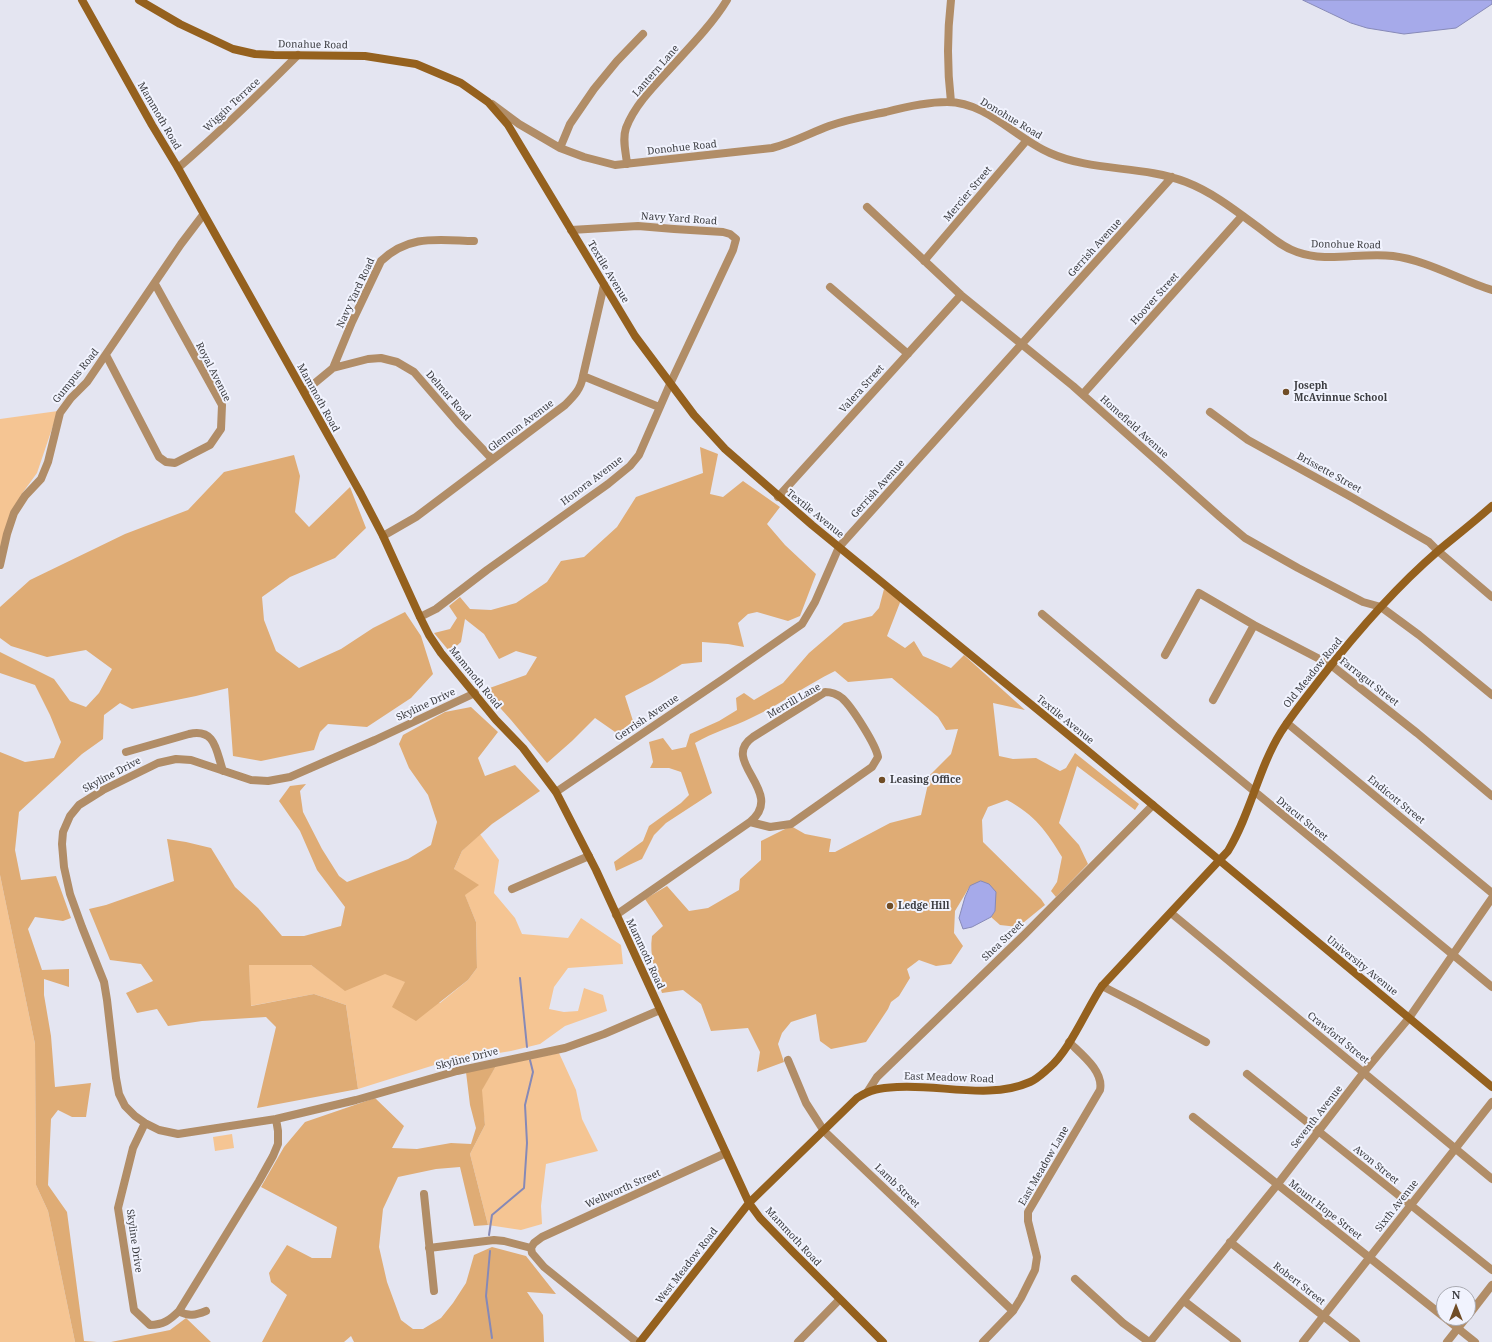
<!DOCTYPE html>
<style>
body{margin:0}
#map{position:relative;width:1492px;height:1342px;overflow:hidden;background:#e4e5f1;font-family:"Noto Serif",serif}
canvas{display:block}
.north{position:absolute;left:1436px;top:1286px;width:40px;height:40px;box-sizing:border-box;background:#f1f3fe;border:1px solid #a9aab2;border-radius:50%;rotate:0deg;font-size:11px;font-weight:700;line-height:16px;text-align:center;color:#3c3d41}
.north::after{content:'';display:block;margin:auto;width:14px;height:18px;background:#704d26;clip-path:polygon(50% 0,100% 100%,50% 72%,0 100%)}
</style>
<div id="map">
<canvas width="1492" height="1342"></canvas>
<div class="north">N</div>
</div>
<script>
const context = document.querySelector('canvas').getContext('2d');
context.lineJoin = 'round';
function fillPath(path, color) { context.fillStyle = color; context.fill(path, 'evenodd'); }
function strokePath(path, color, width, dash) { context.strokeStyle = color; context.lineWidth = width; context.lineCap = dash ? 'butt' : 'round'; context.setLineDash(dash || []); context.stroke(path); }
function write(font, color, halo, rows, align = 'center') {
  context.font = font + ' "Noto Serif",serif'; context.lineWidth = 4; context.setLineDash([]); context.textBaseline = 'middle'; context.strokeStyle = halo; context.fillStyle = color; for (const [text, x, y, turn = 0] of rows) {
    context.save(); context.translate(x, y); context.rotate((+turn || 0) * Math.PI / 180); context.textAlign = isNaN(turn) ? turn : align; if (halo) context.strokeText(text, 0, 0); context.fillText(text, 0, 0); context.restore();
  }
}
const green = new Path2D(`
 M58 411 37 473 21 495 0 552V419Z
 M480 834 499 860 494 893 515 918 522 934 568 938 581 918 621 945 623 964 568 968 554 987 549 1009 564 1012 578 1011 584 988 603 995 607 1011 565 1026 540 1044 511 1051 444 1062 358 1089 346 1005 314 994 250 1006 249 965H311L345 990 385 973 406 982 440 1003 468 980 477 968 476 922 454 869 462 851Z
 M0 875 35 1044 36 1185 48 1211 75 1342H0Z
 M559 1053 576 1090 582 1119 598 1151 546 1164 541 1206 542 1224 521 1230 488 1225 470 1154 485 1125 481 1090 496 1066Z
 M232 1134 234 1148 215 1151 213 1137Z`);
const forest = new Path2D(`
 M700 447 718 454 710 494 723 497 743 481 780 507 767 524 785 545 816 574 800 616 788 621 757 612 748 614 738 623 744 647 728 644 702 642V662L682 664 652 682 625 696 634 724 618 734 595 718 572 741 547 763 511 720 484 690 526 675 537 657 516 651 499 659 484 634 465 619 461 642 450 652 434 633 450 629 457 618 449 606 460 597 470 609 491 610 516 603 547 582 561 561 584 557 617 527 636 497 703 473Z
 M294 455 300 476 295 512 309 527 350 487 366 528 335 558 290 577 262 597 264 620 276 651 299 668 341 649 373 628 405 612 421 636 433 674 411 698 367 727 328 724 320 732 314 750 261 761 233 756 228 688 196 696 132 709 120 703 104 715 103 739 82 754 19 812 15 850 21 880 56 876 71 918 63 921 35 917 28 929 42 970 69 969V987L44 979V995L51 1036 55 1087 91 1083 86 1117H72L58 1110 51 1119 48 1185 67 1212 84 1341 97 1342H75L48 1211 36 1185 35 1044 0 875V752L25 762 54 758 61 742 50 715 35 685 0 673V652L54 679 70 701 86 707 99 693 112 669 86 650 47 657 11 646 0 638V607L30 580 125 534 188 510 224 472Z
 M884 589 901 600 887 636 905 648 914 641 923 656 951 668 964 655 1025 710 993 703 999 756 1013 759 1036 758 1060 771 1066 768 1075 753 1139 804 1135 810 1077 766 1059 823 1079 845 1088 864 1056 897 1051 891 1057 882 1062 857C1047 832 1035 815 1007 800L988 807 982 820 983 842 1041 899 1045 905 1018 927 1000 925 991 917 995 911 970 886 955 911 954 933 963 946 951 964 936 966 919 960 907 969 910 978 899 996 891 1002 888 1009 866 1042 831 1049 820 1041 816 1014 791 1022 782 1033 778 1044 784 1062 757 1072 760 1052 748 1028 711 1031 701 1004 683 990 662 993C656 974 649 956 652 936L663 926 645 899 667 886 689 911 708 908 739 890 740 879 761 860V841L791 826 805 834 831 839 829 852H835L890 823 921 815 930 775 951 754 958 729 946 730 938 717 892 678 848 682 835 671C806 685 780 705 751 718 733 727 713 732 695 743L712 793 666 823 654 835 642 859 616 871 614 862 643 841 649 826 681 803 689 795 681 772 669 768H650L653 762 649 742 663 738 672 750 686 747 690 734 719 721 737 710 736 698 744 693 754 700 783 683 809 653 844 623 872 616 879 608Z
 M471 707 498 732 478 758 485 776 515 765 540 791 492 824 462 851 454 869 479 885 465 895 476 922 477 968 468 980 416 1021 392 1007 405 982 385 974 345 991 311 965H249L251 1006 314 994 346 1005 358 1089 257 1108 276 1027 266 1017 202 1021 168 1026 157 1009 137 1013 126 993 153 981 141 964 110 960 89 909 106 905 174 881 167 839 186 842 211 848 235 887 258 908 282 936H304L341 926 345 907 317 870 300 831 279 801 290 786 306 784 300 791 303 812 322 849 339 876 347 882 408 859 431 845 437 822 428 795 409 768 399 744 403 735 445 712Z
 M496 1066 482 1090 485 1125 470 1154 488 1225 474 1226 460 1167 436 1169 398 1177 383 1209 379 1247 387 1282 401 1320 413 1329H423L441 1318 453 1303 466 1283 474 1255 492 1247 526 1256 556 1294 527 1292 543 1315 544 1342H354L351 1336 344 1342H262L287 1295 271 1282 269 1273 287 1245 312 1258H331L337 1227 261 1187 284 1147 305 1122 375 1098 404 1126 392 1148 417 1149 451 1143 471 1144 476 1128 470 1105 466 1072Z
 M186 1318 211 1342H111L170 1330Z`);
const water = new Path2D(`
 M1303 0H1492V4L1456 28 1404 34 1367 28 1351 23Z
 M981 881 989 884 996 892 995 911 991 917 972 927 963 929 959 918 965 897 970 886Z`);
const stream = new Path2D(`
 M520 978 527 1047
 M489 1235 492 1215 524 1188 527 1143 525 1105 533 1072 530 1060
 M490 1251 486 1296 492 1338`);
const street = new Path2D(`
 M951 0C947 34 947 68 951 102
 M492 104 519 124 560 148 584 157 615 165 772 148C792 143 810 133 829 126 848 119 867 116 886 112 905 107 926 102 947 102 987 102 1015 138 1050 153 1092 172 1142 165 1186 182 1212 192 1235 210 1258 227 1270 236 1282 247 1297 252 1327 263 1361 252 1393 256 1426 260 1460 280 1492 290
 M560 148 570 124 594 89 617 61 643 34
 M627 164C626 152 622 140 626 128 634 107 651 89 666 73 685 52 712 25 727 0
 M178 168C220 132 259 94 298 55
 M867 207 961 295 1073 386 1220 517 1245 538 1298 568 1363 602 1381 607 1419 635 1492 695
 M924 261 1027 140
 M830 287 908 354
 M106 355 159 457 166 462 175 463 210 445 221 429 222 405 155 284
 M333 368 368 359 381 358 397 362 414 372 458 423 492 459
 M583 376 659 407
 M304 392 333 368 352 322 381 261C409 234 438 240 474 241
 M1083 394 1242 216
 M1210 412 1248 440 1353 498 1429 542 1438 551 1492 597
 M778 497 961 295
 M383 536 416 517 565 405C574 396 581 389 583 376L604 285
 M0 565 7 534 14 513 25 496 41 479 48 462 60 413 71 398 87 382 181 244 203 215
 M1042 614 1175 726 1492 987
 M420 617 436 609 487 570 608 484 630 466 639 455 670 384 733 250 736 239 730 234 723 232 674 229 638 226 571 230
 M1165 655 1199 593 1254 625 1331 665 1417 733 1492 796
 M475 693 375 740 290 777 268 781 251 780 191 760 176 759 158 763 103 790 79 805 70 816 63 832 62 844 64 867 70 894 82 927 104 982 107 1000 116 1078 119 1094 125 1106 135 1116 145 1123 159 1130 178 1134 276 1119 356 1100 457 1071 565 1048 604 1034 660 1010
 M1213 700 1254 625
 M1287 723 1492 893
 M126 752 189 734C216 728 216 751 223 771
 M556 792 723 679 802 624 815 602 839 547 1172 177
 M512 889 589 856
 M1171 913 1492 1179
 M616 915 750 822 770 827 791 824 872 767 878 757C876 745 852 707 842 698 837 694 832 692 825 692L753 737C718 761 787 792 750 822
 M1102 986 1139 1005 1206 1042
 M788 1060 806 1103 824 1131 1013 1311
 M1247 1074 1492 1270
 M868 1091 877 1077 1024 935 1153 805
 M1193 1117 1444 1317
 M145 1123 133 1148 118 1208 134 1310 150 1325C163 1325 170 1320 179 1311 188 1317 196 1315 206 1311
 M424 1194 434 1291
 M1230 1242 1356 1342
 M429 1248 494 1240 504 1241 531 1248
 M531 1248 534 1243 542 1237 726 1153
 M531 1248 532 1253 544 1267 637 1342
 M1075 1279 1123 1323 1149 1342
 M1184 1301 1237 1342
 M179 1311 259 1181 273 1156 278 1144V1131L276 1119
 M1468 1316 1492 1285
 M1445 1318 1475 1342
 M798 1342 839 1300
 M983 1342 1013 1311 1021 1298 1035 1270 1037 1257 1028 1221V1212L1100 1090C1104 1071 1081 1054 1069 1042
 M1150 1342 1277 1185 1364 1072 1409 1018 1492 898
 M1303 1342 1492 1102
 M1447 1342 1466 1318`);
const secondary = new Path2D(`
 M82 0 152 125 178 168 361 494 383 536 420 617 429 635 441 653 496 720 523 748 556 792 596 870 749 1203 760 1218 792 1251 883 1342
 M139 0 180 24 233 49 255 54 274 55 365 56 416 64 461 83 488 102 508 125 635 336 694 415 725 449 812 525 1088 751 1492 1087
 M640 1342 749 1203 857 1098C871 1089 880 1088 897 1087 939 1084 990 1100 1030 1082 1037 1079 1043 1073 1049 1068 1070 1050 1086 1010 1102 986L1228 851C1251 813 1258 769 1281 732 1293 713 1307 696 1321 678 1356 633 1395 588 1438 551 1456 536 1474 522 1492 506`);
const markers = [
 [1286,392,4,"#704d26"],
 [882,780,4,"#704d26"],
 [890,906,4,"#704d26"]
];
const streetNames = [
 ["Donahue Road",313,45,1],
 ["Lantern Lane",656,71,-49],
 ["Wiggin Terrace",232,105,-43],
 ["Mammoth Road",159,116,60],
 ["Donohue Road",1011,119,31],
 ["Donohue Road",682,148,-6],
 ["Mercier Street",968,194,-50],
 ["Navy Yard Road",679,219,4],
 ["Donohue Road",1346,245,1],
 ["Gerrish Avenue",1095,248,-48],
 ["Textile Avenue",608,272,59],
 ["Navy Yard Road",356,293,-65],
 ["Hoover Street",1155,299,-48],
 ["Royal Avenue",213,372,63],
 ["Gumpus Road",76,376,-51],
 ["Valera Street",862,389,-48],
 ["Delmar Road",448,396,49],
 ["Mammoth Road",318,398,61],
 ["Glennon Avenue",521,426,-37],
 ["Homefield Avenue",1134,427,42],
 ["Brissette Street",1329,473,29],
 ["Honora Avenue",592,481,-37],
 ["Gerrish Avenue",878,489,-48],
 ["Textile Avenue",815,514,39],
 ["Old Meadow Road",1313,673,-51],
 ["Mammoth Road",475,678,51],
 ["Farragut Street",1369,682,38],
 ["Merrill Lane",794,701,-30],
 ["Skyline Drive",426,705,-25],
 ["Gerrish Avenue",647,718,-34],
 ["Textile Avenue",1065,720,39],
 ["Skyline Drive",112,775,-28],
 ["Endicott Street",1396,800,39],
 ["Dracut Street",1302,819,39],
 ["Shea Street",1003,941,-44],
 ["Mammoth Road",645,954,65],
 ["University Avenue",1362,966,39],
 ["Crawford Street",1338,1038,39],
 ["Skyline Drive",467,1059,-14],
 ["East Meadow Road",949,1078,2],
 ["Seventh Avenue",1317,1117,-52],
 ["Avon Street",1376,1165,39],
 ["East Meadow Lane",1044,1166,-60],
 ["Lamb Street",897,1186,44],
 ["Wellworth Street",623,1189,-24],
 ["Sixth Avenue",1397,1206,-52],
 ["Mount Hope Street",1325,1210,38],
 ["Mammoth Road",793,1237,47],
 ["Skyline Drive",134,1241,82],
 ["West Meadow Road",687,1266,-52],
 ["Robert Street",1299,1284,38]
];
const poiNames = [
 ["Joseph",1294,386],
 ["McAvinnue School",1294,398],
 ["Leasing Office",890,780],
 ["Ledge Hill",898,906]
];
fillPath(green, '#f5c593');
fillPath(forest, '#dfac75');
fillPath(water, '#a6aaea');
strokePath(water, '#8689b7', 1);
strokePath(stream, '#8689b7', 2);
strokePath(street, '#b18d67', 8);
strokePath(secondary, '#95611e', 8);
for (const [x, y, r, color] of markers) { const dot = new Path2D(); dot.arc(x, y, r, 0, 2 * Math.PI); context.fillStyle = color; context.fill(dot); strokePath(dot, '#f1f3fe', 1.5); }
write('10px', '#3c3d41', '#f1f3fe', streetNames);
write('bold 10px', '#3c3d41', '#f1f3fe', poiNames, 'left');
</script>
